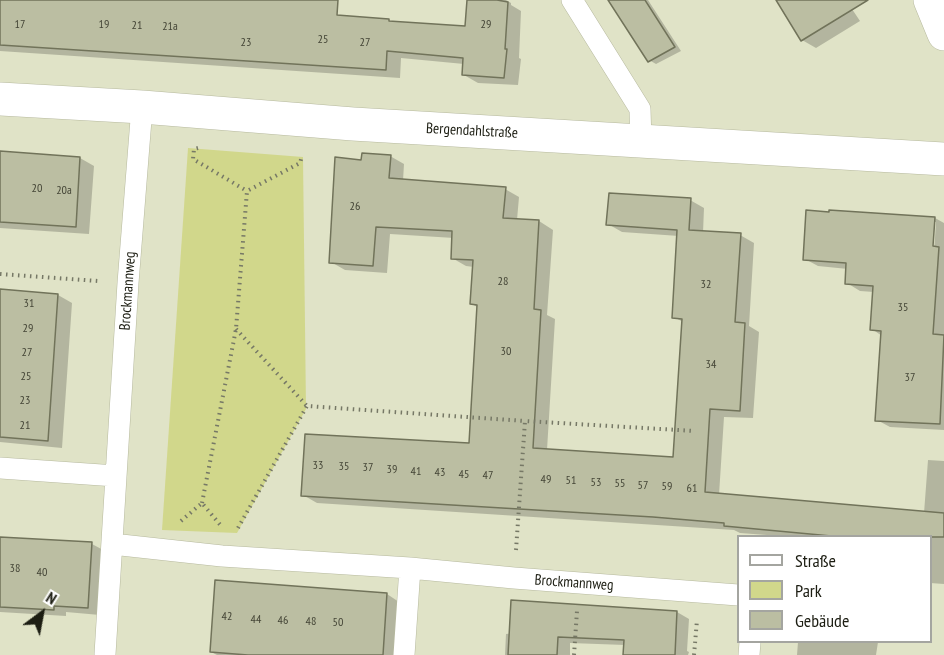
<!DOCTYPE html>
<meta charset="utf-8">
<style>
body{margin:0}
#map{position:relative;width:944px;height:655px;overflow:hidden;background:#e0e3c7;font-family:"PT Sans Narrow",sans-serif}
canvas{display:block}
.legend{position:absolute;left:737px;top:535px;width:195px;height:108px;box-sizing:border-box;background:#fff;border:2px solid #a4a5a0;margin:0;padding:8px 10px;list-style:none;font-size:18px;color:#1c1d12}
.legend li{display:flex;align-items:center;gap:12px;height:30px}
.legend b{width:30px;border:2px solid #a4a5a0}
.north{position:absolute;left:12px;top:583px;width:60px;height:60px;-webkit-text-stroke:4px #fff;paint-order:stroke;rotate:32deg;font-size:16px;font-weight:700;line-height:24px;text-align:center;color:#1c1d12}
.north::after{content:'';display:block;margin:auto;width:21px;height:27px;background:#1c1d12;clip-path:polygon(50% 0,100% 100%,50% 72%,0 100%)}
</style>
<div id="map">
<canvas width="944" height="655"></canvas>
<ul class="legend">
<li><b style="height:8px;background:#fff"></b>Straße</li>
<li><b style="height:16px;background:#d1d78b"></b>Park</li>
<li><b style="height:16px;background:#bbbea2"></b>Gebäude</li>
</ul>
<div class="north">N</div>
</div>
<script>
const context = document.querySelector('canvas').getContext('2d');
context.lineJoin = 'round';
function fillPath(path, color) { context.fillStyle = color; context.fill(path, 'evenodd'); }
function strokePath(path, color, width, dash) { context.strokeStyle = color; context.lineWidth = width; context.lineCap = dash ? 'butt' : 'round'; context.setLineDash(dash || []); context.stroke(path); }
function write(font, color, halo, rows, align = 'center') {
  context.font = font + ' "PT Sans Narrow",sans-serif'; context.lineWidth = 4.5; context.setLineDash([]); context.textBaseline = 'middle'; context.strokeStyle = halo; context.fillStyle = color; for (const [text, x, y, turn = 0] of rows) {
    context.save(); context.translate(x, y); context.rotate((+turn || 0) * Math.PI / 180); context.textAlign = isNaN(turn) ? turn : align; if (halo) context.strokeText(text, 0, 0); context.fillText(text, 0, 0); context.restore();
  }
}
const green = new Path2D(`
 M188 148 303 157 306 409 237 533 162 530Z`);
const shadow = new Path2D(`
 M0 0H334L309 15 389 21 393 23 466 28 468 0H506L511 3V5L521 11 519 58 521 59 518 85 478 83 464 75V64L401 58 400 78 0 51Z
 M610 0H648L681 51 656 64 649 60Z
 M777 0H846L860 21 816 48 802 40Z
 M0 152 80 158 94 166 89 234 0 228Z
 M390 156 404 164 403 181 505 189 519 197 517 220 539 221 553 230 547 315 555 319 547 450 675 459 683 322 674 317 679 236 622 232 608 224 690 200 704 208 703 233 740 235 754 243 749 326 759 332 753 418 724 417 719 495 924 513 928 460 944 461V584L930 583V536H780L740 533 734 530 317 503 303 495 470 445 479 308 472 304 474 267 466 266 452 258 454 238 390 234 387 273 345 270 331 262Z
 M935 218 944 223V430L890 427 877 420 882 336 872 329 874 292 860 291 847 283 848 269 818 266 805 259ZM933 222H936L934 253H931Z
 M0 291 58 295 72 303 62 448 0 442Z
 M0 538 92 544 105 551 100 615 66 612V616L0 612Z
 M387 594 399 602 396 655H217L211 652Z
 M677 612 689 619 687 651 689 652 688 655H624L625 645 570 643V655H505L506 634Z
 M798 642H878L876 655H797Z`);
const building = new Path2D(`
 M0 0H338L337 15 389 19V21L465 26 467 0H497L508 2 505 49H507L504 78 462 75 463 58 387 51 386 70 0 45Z
 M608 0H645L675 47 648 62Z
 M776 0H868L801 41Z
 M0 151 80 157 76 227 0 222Z
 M362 153 391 155 389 178 506 187 503 218 539 220 534 309 541 310 533 448 673 457 682 319 672 318 677 230 606 225 609 193 691 198 689 230 741 233 735 322 745 323 740 411 710 409 705 492 944 513V537H842L724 526V523L653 517 301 496 305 434 469 443 477 305 470 304 473 260 451 259 452 231 376 227 373 266 329 263 335 157 361 160Z
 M806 210 829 212V210L935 217 933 246 939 247 933 334 944 335 940 424 875 421 881 331 870 330 873 286 845 284 846 263 803 260Z
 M0 289 58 294 48 441 0 437Z
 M0 537 92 542 88 608 54 606V610L0 607Z
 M215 580 387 593 383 655H248L210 652Z
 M511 600 677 611 675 655H623L624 640 558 637 557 655H508Z`);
const path = new Path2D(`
 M198 148 194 149 193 159 247 191
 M0 274 98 281
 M236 329 307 406
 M202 503 236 329 247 191 300 163 302 156
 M181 521 202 503 222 527
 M238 528 307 406 525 421
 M516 550 525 421 695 431
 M574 655 577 611
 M694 655 697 620`);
const lane = new Path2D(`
 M572 0 640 109 641 142
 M0 468 116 476
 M112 544 222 556 410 568 514 578 738 595
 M105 654 128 283 142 107
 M404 655 410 568
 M749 655 750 642`);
const street = new Path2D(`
 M930 0 944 34
 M0 99 142 107 353 124 944 159`);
const numberNames = [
 ["17",20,25],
 ["19",104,25],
 ["29",486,25],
 ["21",137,26],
 ["21a",170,27],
 ["25",323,40],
 ["23",246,43],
 ["27",365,43],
 ["20",37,189],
 ["20a",64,191],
 ["26",355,207],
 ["28",503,282],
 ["32",706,285],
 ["31",29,304],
 ["35",903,308],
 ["29",28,329],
 ["30",506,352],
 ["27",27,353],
 ["34",711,365],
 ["25",26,377],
 ["37",910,378],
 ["23",25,401],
 ["21",25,426],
 ["33",318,466],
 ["35",344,467],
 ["37",368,468],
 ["39",392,470],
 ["41",416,472],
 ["43",440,473],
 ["45",464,475],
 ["47",488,476],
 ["49",546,480],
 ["51",571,481],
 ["53",596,483],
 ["55",620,484],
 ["57",643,486],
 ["59",667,487],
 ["61",692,489],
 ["38",15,569],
 ["40",42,573],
 ["42",227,617],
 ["44",256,620],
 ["46",283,621],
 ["48",311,622],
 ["50",338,623]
];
const streetNames = [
 ["Bergendahlstraße",472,131,3],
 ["Brockmannweg",128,291,-86],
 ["Brockmannweg",574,583,4]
];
fillPath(green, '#d1d78b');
fillPath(shadow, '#0003');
fillPath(building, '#bbbea2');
strokePath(building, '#71735a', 1.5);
strokePath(lane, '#b6b99e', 22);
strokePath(street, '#b6b99e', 34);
strokePath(path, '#767866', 4, [1.5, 4.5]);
strokePath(lane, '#fff', 21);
strokePath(street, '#fff', 33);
write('12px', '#444536', null, numberNames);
write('15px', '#1c1d12', '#fff', streetNames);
</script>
